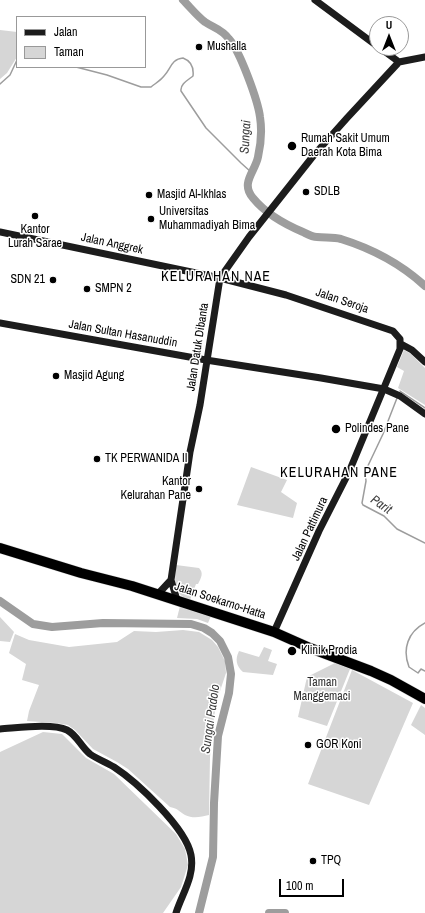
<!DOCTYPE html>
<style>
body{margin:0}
#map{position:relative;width:425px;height:913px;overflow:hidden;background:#fff;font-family:"Archivo Narrow",sans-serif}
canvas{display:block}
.legend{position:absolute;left:16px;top:16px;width:130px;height:52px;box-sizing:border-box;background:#fff;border:1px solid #999;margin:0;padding:5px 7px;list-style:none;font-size:12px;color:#000}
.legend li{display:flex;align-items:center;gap:8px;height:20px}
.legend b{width:20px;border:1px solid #999}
.north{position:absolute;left:369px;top:16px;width:40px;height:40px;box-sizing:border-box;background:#fff;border:1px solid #999;border-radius:50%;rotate:0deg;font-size:11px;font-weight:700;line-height:16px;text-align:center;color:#000}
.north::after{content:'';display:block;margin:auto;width:14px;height:18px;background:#000;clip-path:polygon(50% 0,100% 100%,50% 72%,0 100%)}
.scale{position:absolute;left:279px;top:879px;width:65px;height:18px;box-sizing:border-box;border:2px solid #000;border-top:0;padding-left:5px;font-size:12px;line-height:14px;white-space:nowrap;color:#000;-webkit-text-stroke:3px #fff;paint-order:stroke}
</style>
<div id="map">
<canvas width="425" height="913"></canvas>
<ul class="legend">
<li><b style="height:5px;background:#1c1c1c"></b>Jalan</li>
<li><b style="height:11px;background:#d6d6d6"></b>Taman</li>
</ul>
<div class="north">U</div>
<div class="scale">100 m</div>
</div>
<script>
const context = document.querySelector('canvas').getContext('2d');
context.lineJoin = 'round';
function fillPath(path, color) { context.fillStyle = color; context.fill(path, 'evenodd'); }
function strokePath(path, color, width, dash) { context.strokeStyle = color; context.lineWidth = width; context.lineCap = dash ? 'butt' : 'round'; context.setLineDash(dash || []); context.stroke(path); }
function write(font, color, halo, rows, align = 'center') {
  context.font = font + ' "Archivo Narrow",sans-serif'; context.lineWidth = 3; context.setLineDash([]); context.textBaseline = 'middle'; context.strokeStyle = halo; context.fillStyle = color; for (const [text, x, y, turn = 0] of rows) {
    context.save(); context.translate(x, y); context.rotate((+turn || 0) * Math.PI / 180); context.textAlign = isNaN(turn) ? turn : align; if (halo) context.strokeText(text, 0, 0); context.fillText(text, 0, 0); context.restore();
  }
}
const green = new Path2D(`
 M0 30 17 32V57L7 73 0 79Z
 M404 350 411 354 425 368V405L398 388 404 371 397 367Z
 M251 467 287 480 281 492 297 503 293 518 237 505Z
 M176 565 199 568C204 573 201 578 198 584H196L190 600C172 594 175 581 176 565Z
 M180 606 211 616 208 623 197 619 177 618Z
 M0 617 14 632 10 642 0 641Z
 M183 630 199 632 212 640 218 647 225 661 226 673 217 700 214 717 210 757 209 815C201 817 193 819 185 815 178 811 179 809 170 807L128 769 117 762 93 749 75 730 68 725 56 723 27 721 29 711 39 685 22 680 26 664 9 653 15 634 29 640 69 647 117 642 134 631 156 632Z
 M264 647 272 650 268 661 277 664 273 675 243 672C236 666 235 659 239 651L259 657Z
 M335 663 350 669 327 726 298 717 307 677Z
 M352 670 413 703 369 805 308 784Z
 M421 705 425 708V735L411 725Z
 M43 732 62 734 86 758 114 774 176 834 185 849 188 865 181 887 163 913H0V752Z`);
const stream = new Path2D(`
 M76 67 107 75 141 87H151C156 83 161 80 164 76 171 69 171 59 183 58 191 61 194 67 193 76 188 80 180 84 181 91L206 128 241 163 251 172
 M0 84 10 75 17 60
 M400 391 425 408
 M397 398 383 434 365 472 366 481 362 503 363 505 384 516 397 529 425 543
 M425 623C408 632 402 649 409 667L418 673 421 669 425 671`);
const river = new Path2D(`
 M183 0C190 7 197 16 205 22 214 28 222 29 229 39 240 51 258 101 260 117 262 130 261 144 258 157 255 172 240 183 253 198 266 214 284 224 303 232 307 234 312 237 317 237 325 238 333 237 341 239 373 249 400 263 425 286
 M0 601 33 624 52 627 103 623 191 624 204 628 212 633 220 641 228 657 231 674 229 693 218 736 214 803 213 857 199 913
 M269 913H285`);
const secondary = new Path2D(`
 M315 0 377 46
 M380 48 399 62
 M0 232 220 278 286 295 393 331 400 339V349L349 472 319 531 274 632
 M0 323 206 360 321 378 384 389 400 396 425 414
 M401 344 412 350 425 362
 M171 580 177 600
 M158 594 171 580 190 452 200 405 220 278 249 237 314 155 347 118 399 62 425 57
 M0 729C17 728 52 723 67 730 77 735 81 747 90 754 97 759 106 762 114 767 137 782 186 828 191 855 195 876 182 894 176 913`);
const highway = new Path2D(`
 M0 548 81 573 132 586 274 632 310 648 371 671 391 680 425 699`);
const markers = [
 [199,47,4,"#000"],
 [292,146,5,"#000"],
 [306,192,4,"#000"],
 [149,195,4,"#000"],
 [35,216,4,"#000"],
 [151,219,4,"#000"],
 [53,280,4,"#000"],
 [87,289,4,"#000"],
 [56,376,4,"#000"],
 [336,429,5,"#000"],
 [97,459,4,"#000"],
 [199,489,4,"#000"],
 [292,651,5,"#000"],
 [308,745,4,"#000"],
 [313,861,4,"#000"]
];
const poiNames = [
 ["Mushalla",207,47],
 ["Rumah Sakit Umum",301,139],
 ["Daerah Kota Bima",301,153],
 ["SDLB",314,192],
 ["Masjid Al-Ikhlas",157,195],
 ["Universitas",159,212],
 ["Muhammadiyah Bima",159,226],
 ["Kantor",35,230,"center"],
 ["Lurah Sarae",35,244,"center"],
 ["SDN 21",45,280,"right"],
 ["SMPN 2",95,289],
 ["Masjid Agung",64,376],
 ["Polindes Pane",345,429],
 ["TK PERWANIDA II",105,459],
 ["Kantor",191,482,"right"],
 ["Kelurahan Pane",191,496,"right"],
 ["Klinik Prodia",301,651],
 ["GOR Koni",316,745],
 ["TPQ",321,861]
];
const streetNames = [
 ["Jalan Anggrek",112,244,12],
 ["Jalan Seroja",342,301,19],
 ["Jalan Sultan Hasanuddin",123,334,10],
 ["Jalan Datuk Dibanta",198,347,-81],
 ["Jalan Pattimura",310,529,-65],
 ["Jalan Soekarno-Hatta",220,601,18]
];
const parkNames = [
 ["Taman",322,683],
 ["Manggemaci",322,697]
];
const waterNames = [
 ["Sungai",246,137,-87],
 ["Parit",381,505,35],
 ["Sungai Padolo",211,719,-82]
];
const quarterNames = [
 ["KELURAHAN NAE",216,277],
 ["KELURAHAN PANE",339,473]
];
fillPath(green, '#d6d6d6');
strokePath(stream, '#9d9d9d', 1.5);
strokePath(river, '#9d9d9d', 8);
strokePath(highway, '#dbdbdb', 11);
strokePath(secondary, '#1c1c1c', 7);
strokePath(highway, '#000', 10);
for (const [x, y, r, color] of markers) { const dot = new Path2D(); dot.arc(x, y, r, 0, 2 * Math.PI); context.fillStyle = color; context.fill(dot); strokePath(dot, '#fff', 1.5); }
write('12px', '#000', '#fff', poiNames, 'left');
write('12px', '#000', '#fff', streetNames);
write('12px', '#2d2d2d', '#fff', parkNames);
write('italic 13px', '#3e3e3e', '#fff', waterNames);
context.letterSpacing = '1px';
write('14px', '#000', '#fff', quarterNames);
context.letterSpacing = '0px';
</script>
